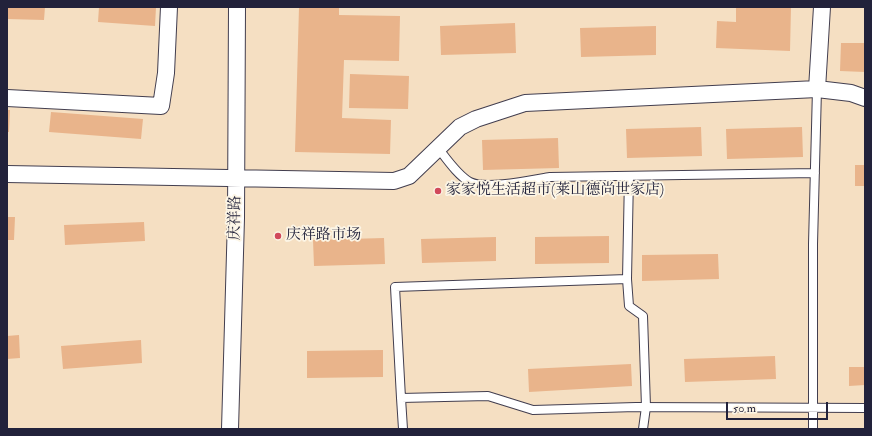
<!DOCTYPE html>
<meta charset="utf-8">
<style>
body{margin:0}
#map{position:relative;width:872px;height:436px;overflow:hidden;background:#f5dfc2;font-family:"IM FELL Double Pica",serif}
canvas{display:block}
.frame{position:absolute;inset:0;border:8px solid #22223b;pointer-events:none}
.scale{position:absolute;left:726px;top:402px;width:102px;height:18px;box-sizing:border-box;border:2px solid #22223b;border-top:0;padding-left:5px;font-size:12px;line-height:14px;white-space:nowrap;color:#22223b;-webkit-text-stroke:3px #fcf5e5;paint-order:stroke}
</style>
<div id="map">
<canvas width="872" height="436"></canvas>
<div class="frame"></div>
<div class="scale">50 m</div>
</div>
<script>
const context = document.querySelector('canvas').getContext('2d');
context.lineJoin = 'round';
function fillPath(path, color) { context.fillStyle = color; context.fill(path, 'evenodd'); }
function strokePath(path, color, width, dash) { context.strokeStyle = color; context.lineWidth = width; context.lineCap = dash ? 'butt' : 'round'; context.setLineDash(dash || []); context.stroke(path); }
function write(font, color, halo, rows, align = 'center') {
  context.font = font + ' "IM FELL Double Pica","Noto Serif SC",serif'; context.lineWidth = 3.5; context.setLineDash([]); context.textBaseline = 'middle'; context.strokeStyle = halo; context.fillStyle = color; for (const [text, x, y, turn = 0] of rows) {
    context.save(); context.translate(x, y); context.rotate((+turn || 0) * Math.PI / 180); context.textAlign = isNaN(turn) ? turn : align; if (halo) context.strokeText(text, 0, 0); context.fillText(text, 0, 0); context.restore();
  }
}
const building = new Path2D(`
 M7 7H45L44 20 7 19Z
 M99 7H156L155 26 98 22Z
 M299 7H339V15L400 16 399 61 344 60 342 118 391 120 390 154 295 152Z
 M736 7H791L790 51 716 48 717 21 736 22Z
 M515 23 516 53 441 55 440 26Z
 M656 26V55L581 57 580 28Z
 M841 43H865V72L840 71Z
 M350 74 409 76 408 109 349 108Z
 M7 110H10L9 132H7Z
 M51 112 143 119 141 139 49 132Z
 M701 127 702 156 627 158 626 129Z
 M802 127 803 157 727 159 726 129Z
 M558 138 559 168 483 170 482 140Z
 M855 165H865V186H855Z
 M7 217H15L14 240H7Z
 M144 222 145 241 65 245 64 225Z
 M609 236V263L535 264V237Z
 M496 237V261L422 263 421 239Z
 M384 238 385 264 314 266 313 240Z
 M718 254 719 279 642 281V255Z
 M19 335 20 358 7 359V336Z
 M141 340 142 363 63 369 61 346Z
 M383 350V377L307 378V351Z
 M775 356 776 379 685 382 684 359Z
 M631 364 632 386 529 392 528 369Z
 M849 367H865V385L849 386Z`);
const lane = new Path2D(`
 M438 148C446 158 458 176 470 182 486 190 532 180 550 177L815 173
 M629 176 627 279 629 306 643 316 646 407 643 429
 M401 398 395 287 627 279
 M403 429 401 398 488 396 533 410 636 407 865 408
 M813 429V244L817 89`);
const street = new Path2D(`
 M817 89 851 93 865 98
 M7 98 161 106 166 73 169 7
 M7 174 394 181 409 176 460 127 476 119 525 103 817 89 822 7
 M230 429 236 218 237 7`);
const markers = [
 [438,191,4,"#d1495b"],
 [278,236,4,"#d1495b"]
];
const poiNames = [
 ["家家悦生活超市(莱山德尚世家店)",446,191],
 ["庆祥路市场",286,236]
];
const streetNames = [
 ["庆祥路",236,218,-89]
];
fillPath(building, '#e9b48b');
strokePath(lane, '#423e4f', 10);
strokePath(street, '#423e4f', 18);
strokePath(lane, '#fff', 8);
strokePath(street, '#fff', 16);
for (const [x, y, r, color] of markers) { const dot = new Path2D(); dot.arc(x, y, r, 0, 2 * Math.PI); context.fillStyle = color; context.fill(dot); strokePath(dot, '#fcf5e5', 1.5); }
write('15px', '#22223b', '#fcf5e5', poiNames, 'left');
write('15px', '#22223b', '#fcf5e5', streetNames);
</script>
